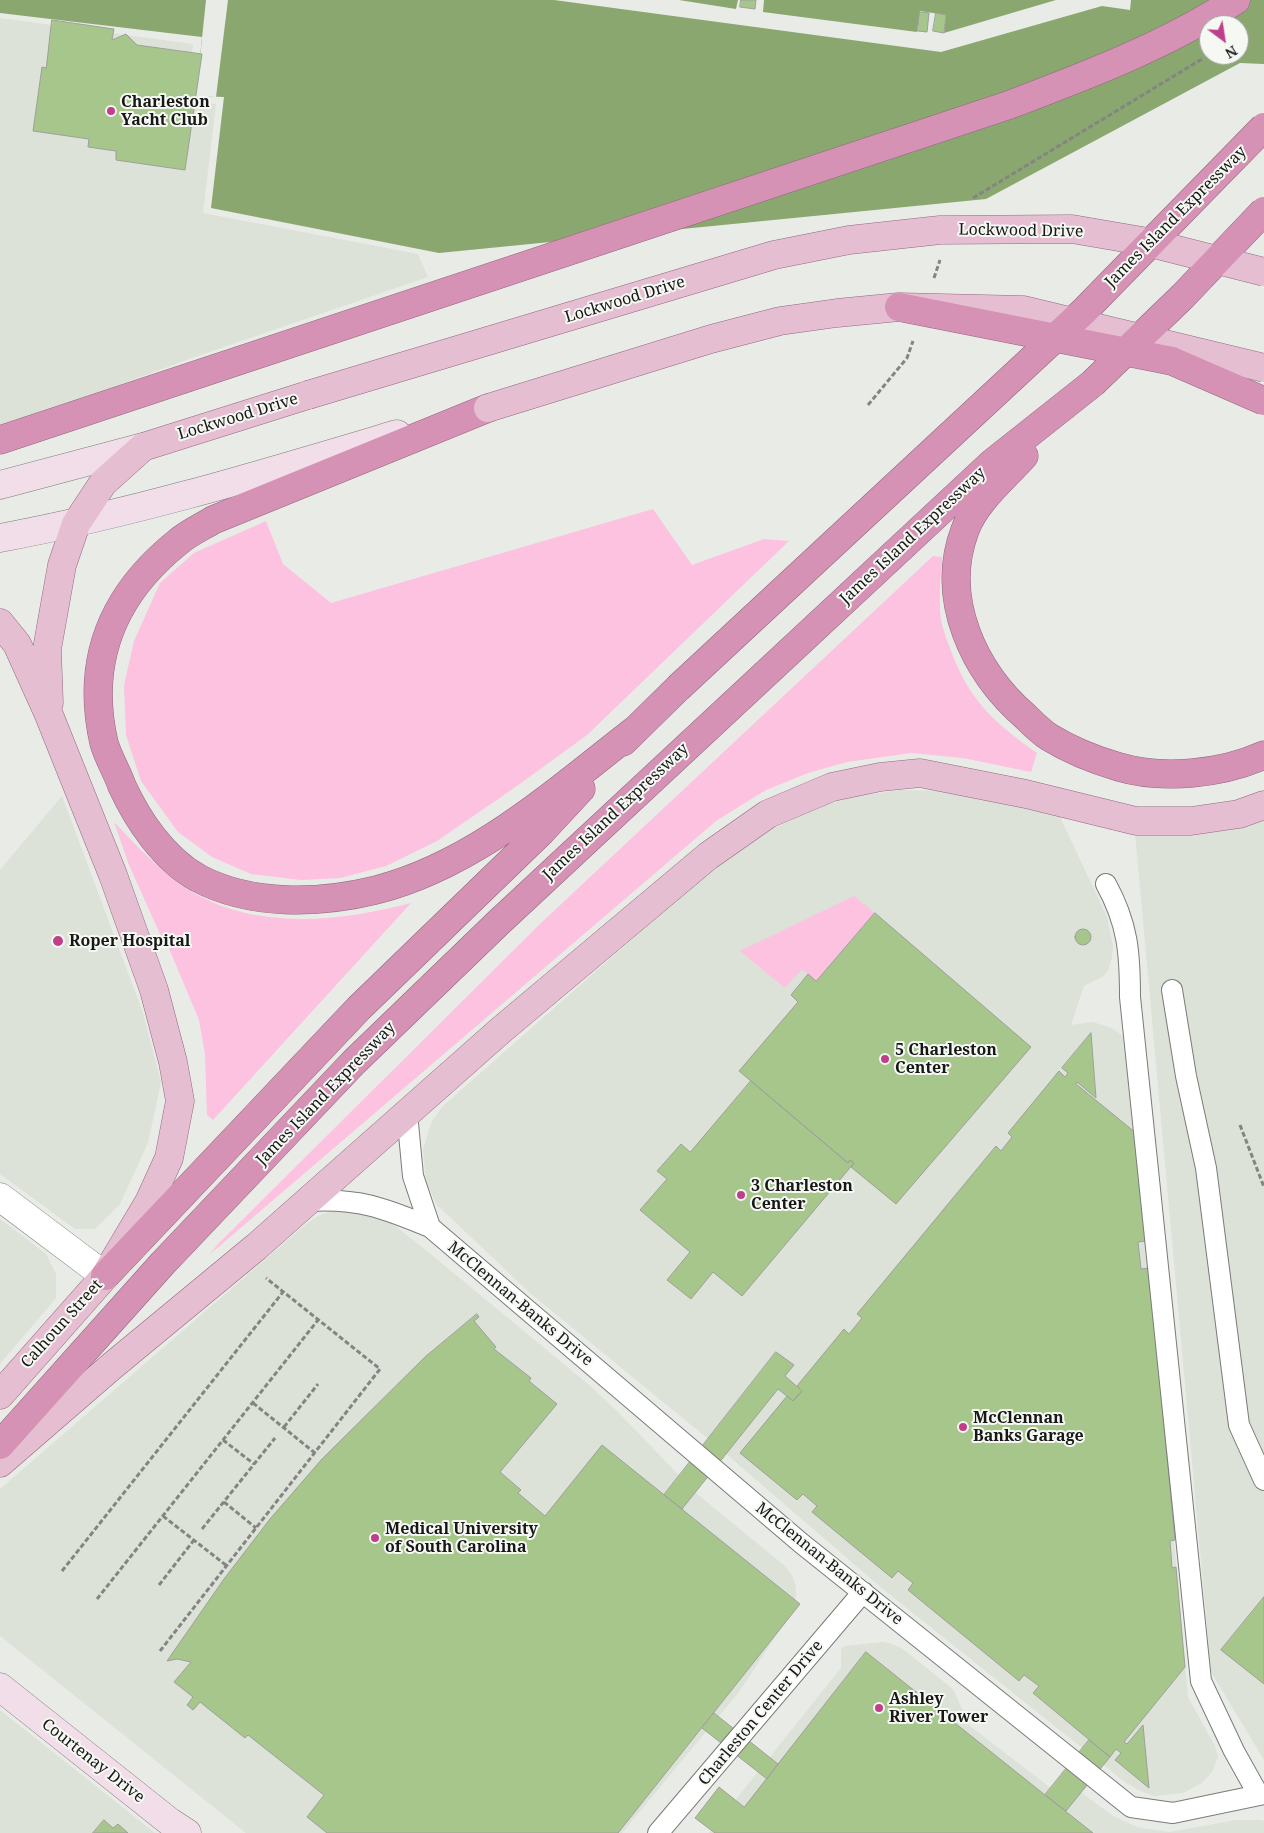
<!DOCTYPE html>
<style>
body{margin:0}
#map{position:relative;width:1264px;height:1833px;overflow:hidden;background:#e9ebe7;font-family:"Noto Serif",serif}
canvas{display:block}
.north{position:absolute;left:1199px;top:15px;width:50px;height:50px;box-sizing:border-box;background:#f6f8f4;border:1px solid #9d9e9b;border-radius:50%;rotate:149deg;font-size:14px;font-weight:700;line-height:20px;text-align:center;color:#171816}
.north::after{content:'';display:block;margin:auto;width:18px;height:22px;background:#bf3f8b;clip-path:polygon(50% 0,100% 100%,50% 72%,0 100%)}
</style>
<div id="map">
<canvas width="1264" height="1833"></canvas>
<div class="north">N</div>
</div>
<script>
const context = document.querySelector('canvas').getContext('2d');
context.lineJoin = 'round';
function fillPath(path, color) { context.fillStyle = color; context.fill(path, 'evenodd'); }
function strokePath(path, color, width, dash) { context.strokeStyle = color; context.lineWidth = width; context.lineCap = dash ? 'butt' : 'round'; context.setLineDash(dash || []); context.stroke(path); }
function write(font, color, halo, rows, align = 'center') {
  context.font = font + ' "Noto Serif",serif'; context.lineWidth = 4; context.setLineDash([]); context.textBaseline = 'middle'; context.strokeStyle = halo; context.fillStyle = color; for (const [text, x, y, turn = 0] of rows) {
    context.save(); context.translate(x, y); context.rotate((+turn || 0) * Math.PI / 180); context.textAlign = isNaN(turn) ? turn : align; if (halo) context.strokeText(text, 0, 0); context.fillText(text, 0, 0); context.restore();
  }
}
const built = new Path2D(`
 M0 18 193 44 187 102 216 104 203 213 418 254 428 277 189 359 0 429Z
 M900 790 961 791 1060 817 1107 917 1113 946 1112 958 1108 971 1102 977 1084 986 1071 1025 1093 1022 1111 1028 1122 1035 1130 1050 1188 1697 1215 1746 1218 1756 1212 1772 1202 1783 1183 1793 1154 1796 1140 1791 1126 1783 884 1590 718 1447 530 1293 437 1205 426 1182 423 1149 432 1121 443 1106 714 867 772 829 824 805 850 797Z
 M62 796 143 1013 161 1082 148 1143 120 1204 95 1229H75L0 1174V870Z
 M1264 819V1760L1211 1672 1135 832Z
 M335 1210 367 1212 390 1222 427 1251 589 1385 618 1412 697 1494 785 1566 792 1575 796 1587V1598L791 1613 739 1692 622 1833H246L0 1636V1489L305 1225 318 1216Z
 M0 1219 46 1254 56 1274V1298L0 1364Z
 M883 1642 892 1644 903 1649 953 1689 970 1726 1052 1789 1082 1793 1113 1816 1140 1828 1170 1832 1236 1820H1260L1264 1821V1833H709L841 1668V1650L844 1646Z
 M0 1710 155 1833H0Z`);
const green = new Path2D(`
 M653 509 692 565 764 539 789 541 587 735 517 786 437 841 386 866 340 878 301 880 251 874 212 857 178 832 141 781 126 735 124 685 134 641 160 583 194 553 266 521 283 564 331 603Z
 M933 556 942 557C941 574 939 591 940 607 940 622 945 635 950 648 968 699 994 723 1037 753L1031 772 963 758 911 753 847 762 808 773 766 790 716 821 209 1255 218 1244 541 923Z
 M114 822C134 843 154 864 177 882 245 932 335 923 411 903L213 1120 207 1115 205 1054 199 1020 168 946 164 943 129 865Z
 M854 896 875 913 816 981 802 969 785 988 740 951Z`);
const water = new Path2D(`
 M0 0H1264V64L1240 63 986 199 439 253 211 208 224 97 196 96 202 37 0 13ZM1209 25H1239V55H1209Z`);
const pier = new Path2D(`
 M206 0H228L216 97 196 96Z
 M554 0H679L736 9 738 0H764L763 12 917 32 920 11 946 15 944 33 1056 0H1131L1130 10 1102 6 941 52Z`);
const building = new Path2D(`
 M741 0H756L755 9 740 7Z
 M920 12 929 13 927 32 918 31Z
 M936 13 946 15 944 33 933 31Z
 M52 20 114 29 112 40 126 34 137 45 202 54 185 170 116 160V151L88 147 89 139 33 131 42 67 46 68Z
 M875 913 1031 1047 896 1204 851 1167 854 1163 850 1160 848 1163 739 1071 798 1002 791 995 808 974 816 981Z
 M1075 937a8 8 0 1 1 16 0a8 8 0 1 1-16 0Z
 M1091 1033 1096 1098 1077 1082 1076 1084 1136 1133 1146 1241 1138 1242 1141 1269 1149 1268 1175 1540 1170 1541 1172 1568 1176 1567 1185 1667 1124 1742 1127 1744 1143 1725 1149 1788 1115 1760 1121 1753 1116 1749 1110 1757 1033 1693 1039 1686 1024 1675 1019 1681 908 1590 913 1583 898 1571 892 1578 812 1512 817 1506 803 1494 797 1500 740 1453 787 1396 793 1401 802 1391 797 1386 844 1329 849 1334 862 1318 857 1314 996 1146 1001 1151 1012 1137 1008 1133 1059 1071 1065 1077 1068 1073 1062 1068Z
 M751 1081 848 1163 850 1160 854 1163 742 1296 713 1272 691 1299 667 1280 690 1252 640 1210 667 1179 657 1171 681 1144 690 1152Z
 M477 1314 479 1317 474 1321 496 1347 494 1349 531 1378 529 1381 557 1404 500 1472 521 1490 518 1493 545 1516 602 1445 800 1604 618 1833H327L307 1817 324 1795 248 1735 245 1738 200 1702 193 1710 187 1705 193 1697 174 1682 191 1662 177 1659 167 1661 224 1579 270 1519 322 1459 425 1357Z
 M776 1352 794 1365 785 1376 802 1391 793 1401 778 1389 682 1509 664 1495Z
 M1264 1597V1684L1221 1650Z
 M866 1652 1045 1795 1093 1833H715L695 1818 719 1787 744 1807Z
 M714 1713 778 1764 767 1779 702 1728Z
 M1089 1740 1110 1757 1066 1811 1045 1795Z
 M104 1820 113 1828 118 1824 128 1833H93Z`);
const path = new Path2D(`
 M973 198 1202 59
 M934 278 940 260
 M868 405 907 358 913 341
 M1240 1125 1264 1187
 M253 1403 315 1453
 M284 1427 318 1384
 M223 1440 254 1464
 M224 1502 256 1528
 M163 1516 227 1566
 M202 1529 275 1438
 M62 1571 283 1292
 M159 1585 194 1540
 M97 1599 318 1320
 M160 1651 380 1369 266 1278`);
const lane = new Path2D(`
 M1106 884C1128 924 1130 953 1130 997L1201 1681 1234 1751 1258 1794
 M1172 990 1186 1076 1206 1168 1239 1425 1264 1480
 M308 1201C359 1198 384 1208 430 1227L413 1176 407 1113
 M430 1227 801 1543 1131 1807 1173 1813 1264 1794
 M658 1833 863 1592`);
const street = new Path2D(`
 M0 1197 105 1276`);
const secondary = new Path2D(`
 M0 485 143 447
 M0 538C135 513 266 473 397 434
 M0 1687 170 1822 187 1833`);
const primary = new Path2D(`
 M0 623 17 644 49 715 113 875 154 990 173 1062 180 1101 169 1158 149 1202 105 1276 0 1395
 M49 703 47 649 62 565 76 524 103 483 143 447 308 395
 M0 1463 112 1366 256 1247 501 1030 708 856 768 814 832 787 880 777 920 773 1026 794 1136 821H1191L1239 814 1264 805`);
const highway = new Path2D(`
 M488 408 213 520C202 527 188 533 178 542 113 594 85 660 104 743 108 757 117 772 122 786 138 821 164 859 198 878 251 906 319 904 376 890 475 865 556 791 635 730
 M0 440 1009 105C1088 75 1165 46 1236 0
 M1024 456C1004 478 975 502 965 530 939 599 974 672 1026 717 1033 724 1041 732 1049 737 1070 750 1095 760 1119 767 1163 780 1222 774 1264 755
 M623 742 678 688
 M105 1276 359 1008 542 831 581 789
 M0 1445 163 1263 354 1062 498 923 992 463 1093 383`);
const primaryBridge = new Path2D(`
 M308 395 774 255 849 240 940 230 1072 229 1142 241 1264 272
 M488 408 711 339 780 321 837 313 899 307 1024 310 1264 368`);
const highwayBridge = new Path2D(`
 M899 307 1172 361 1264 401
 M1093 383 1183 296 1264 211
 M678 688 1084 311 1264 127`);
const markers = [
 [111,111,5,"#bf3f8b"],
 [58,941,6,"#bf3f8b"],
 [885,1059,5,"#bf3f8b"],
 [741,1195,5,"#bf3f8b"],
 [963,1427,5,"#bf3f8b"],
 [375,1538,5,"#bf3f8b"],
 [879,1708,5,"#bf3f8b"]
];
const poiNames = [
 ["Charleston",121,102],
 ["Yacht Club",121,120],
 ["Roper Hospital",69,941],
 ["5 Charleston",895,1050],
 ["Center",895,1068],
 ["3 Charleston",751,1186],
 ["Center",751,1204],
 ["McClennan",973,1418],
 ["Banks Garage",973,1436],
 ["Medical University",385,1529],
 ["of South Carolina",385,1547],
 ["Ashley",889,1699],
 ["River Tower",889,1717]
];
const streetNames = [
 ["James Island Expressway",1176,217,-45],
 ["Lockwood Drive",1021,231,1],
 ["Lockwood Drive",625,300,-17],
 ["Lockwood Drive",238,417,-17],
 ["James Island Expressway",913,536,-43],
 ["James Island Expressway",616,812,-43],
 ["James Island Expressway",326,1094,-46],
 ["McClennan-Banks Drive",520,1304,40],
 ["Calhoun Street",62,1324,-48],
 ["McClennan-Banks Drive",829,1564,39],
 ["Charleston Center Drive",761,1713,-50],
 ["Courtenay Drive",93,1761,38]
];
fillPath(built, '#dce2d7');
fillPath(green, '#fcc2df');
fillPath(water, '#89a76f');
fillPath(pier, '#e9ebe7');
fillPath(building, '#a7c68c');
strokePath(building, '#9ea09c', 1);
strokePath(lane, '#7a7c78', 22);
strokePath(street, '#7a7c78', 29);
strokePath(secondary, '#7a7c78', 29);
strokePath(primary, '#92677d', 29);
strokePath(highway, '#92677d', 29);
strokePath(path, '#848582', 3, [5, 2.5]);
strokePath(lane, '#fff', 20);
strokePath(street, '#fff', 28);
strokePath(secondary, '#f2dee8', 28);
strokePath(primary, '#e6bed2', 28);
strokePath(highway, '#d592b4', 28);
strokePath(primaryBridge, '#92677d', 29, []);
strokePath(highwayBridge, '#92677d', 29, []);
strokePath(primaryBridge, '#e6bed2', 28);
strokePath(highwayBridge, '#d592b4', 28);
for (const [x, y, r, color] of markers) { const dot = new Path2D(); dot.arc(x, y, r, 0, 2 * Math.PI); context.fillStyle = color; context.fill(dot); strokePath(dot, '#f6f8f4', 2); }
write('bold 16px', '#171816', '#f6f8f4', poiNames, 'left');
write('16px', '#171816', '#f6f8f4', streetNames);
</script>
